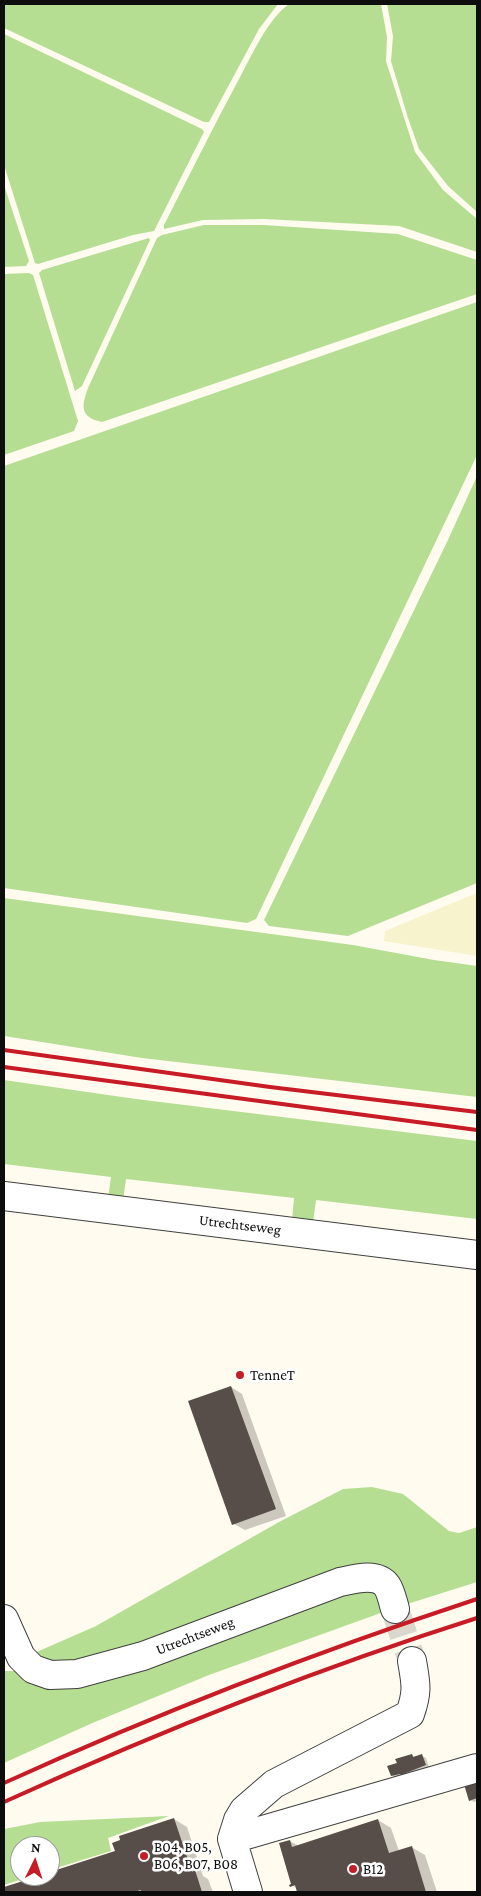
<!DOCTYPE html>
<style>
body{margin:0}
#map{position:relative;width:481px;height:1896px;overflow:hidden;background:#fffbee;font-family:"Crimson Pro",serif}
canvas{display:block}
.frame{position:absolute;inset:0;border:5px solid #0d0d0d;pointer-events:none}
.north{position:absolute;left:10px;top:1836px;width:50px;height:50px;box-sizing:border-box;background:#fff;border:1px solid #9e9e9e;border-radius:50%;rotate:4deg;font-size:14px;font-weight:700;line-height:20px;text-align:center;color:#0d0d0d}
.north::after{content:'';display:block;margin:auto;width:18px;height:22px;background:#c71b25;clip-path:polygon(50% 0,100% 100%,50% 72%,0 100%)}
</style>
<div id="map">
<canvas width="481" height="1896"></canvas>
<div class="frame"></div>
<div class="north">N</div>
</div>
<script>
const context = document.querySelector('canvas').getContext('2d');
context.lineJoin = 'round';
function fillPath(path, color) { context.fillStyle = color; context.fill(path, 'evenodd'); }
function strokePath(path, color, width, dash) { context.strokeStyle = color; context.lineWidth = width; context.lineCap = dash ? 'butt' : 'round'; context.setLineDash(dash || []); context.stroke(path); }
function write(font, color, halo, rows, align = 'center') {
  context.font = font + ' "Crimson Pro",serif'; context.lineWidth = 5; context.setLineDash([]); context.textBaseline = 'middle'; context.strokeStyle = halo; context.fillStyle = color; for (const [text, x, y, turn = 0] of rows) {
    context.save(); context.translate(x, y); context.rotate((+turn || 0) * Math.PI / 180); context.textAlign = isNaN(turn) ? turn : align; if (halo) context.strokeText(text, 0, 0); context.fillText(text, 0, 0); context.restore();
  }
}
const farmland = new Path2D(`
 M477 893V956L384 941 385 931Z`);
const forest = new Path2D(`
 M4 4H278L259 29 209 122H204L4 28Z
 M289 4H381L387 37 386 61 415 152 443 190 477 219V252L399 226 264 219 203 220 164 229V225C189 176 213 127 239 79 252 55 267 20 289 4Z
 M387 4H477V212L448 186 419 149 408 118 391 61 393 36Z
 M4 34 202 129 204 132 154 231 133 235 38 264 35 263 4 165Z
 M4 185 29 261 26 266 4 267Z
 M204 225H264L398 234 477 260V294L102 422C80 417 81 407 88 388L157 238 162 235Z
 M149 238 150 240 82 386 75 391 39 273 42 270Z
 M29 273 33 275 78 421 74 431 4 455V274Z
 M477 302V455L256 919 247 923 4 888V466Z
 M477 476V883L348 936 269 926 264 920 447 542Z
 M4 898 353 945 434 960 477 966V1097L142 1058 4 1036Z
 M4 1080 136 1099 477 1141V1219L316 1200 313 1223 292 1221 294 1198 126 1179 123 1201 108 1199 111 1177 4 1164Z
 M372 1487 403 1494 449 1531 459 1533 477 1527V1582L401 1606 390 1576 138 1649 50 1666 32 1654 96 1626 279 1522 343 1489Z
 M372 1587 389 1610 209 1675 90 1724 4 1763V1671H20L29 1678 343 1589Z
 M169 1816 108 1838 111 1851 50 1870V1846H20V1876H32L4 1885V1829L40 1822Z`);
const shadow = new Path2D(`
 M231 1387 242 1394 286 1516 245 1530 234 1524Z
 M412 1755 416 1758 422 1756 426 1758 429 1767 406 1776 396 1778 392 1775 398 1764Z
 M477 1778V1801L474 1802 470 1800Z
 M174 1819 187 1827 203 1876 208 1879 213 1892H4V1888L43 1876H50V1874L116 1852Z
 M378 1820 391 1828 399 1851 411 1847 425 1855 437 1892H298L297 1888 293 1886 290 1841 299 1846Z`);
const building = new Path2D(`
 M231 1386 276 1509 232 1525 188 1401Z
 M412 1754 413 1757 422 1754 426 1765 401 1775 400 1774 391 1776 387 1766 397 1763 395 1759Z
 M477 1777V1798L469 1801 463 1781Z
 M174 1818 192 1872 195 1870 202 1892H141V1890L133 1892H4V1887L39 1876H50V1872L115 1851 112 1843 120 1840 119 1836Z
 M378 1819 389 1853 412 1846 426 1892H297L295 1885 290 1887 289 1885 291 1884 279 1843 290 1840 292 1847Z`);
const minorTunnel = new Path2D(`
 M395 1609 412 1661`);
const minor = new Path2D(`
 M4 1196 477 1255
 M4 1619 21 1657 33 1669 50 1675 77 1674 143 1656 340 1582C354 1579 377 1572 387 1586 391 1592 393 1602 395 1609
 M232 1839 238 1820 244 1810 274 1784 410 1714C418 1691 416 1684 412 1661
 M232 1839 477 1768
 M232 1839 248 1892`);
const rail = new Path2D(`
 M4 1050 270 1087 477 1112
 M4 1067 477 1130
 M4 1783C158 1713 316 1652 477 1599
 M4 1802C158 1732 316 1669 477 1618`);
const markers = [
 [240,1375,5,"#c71b25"],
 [144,1856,5,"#c71b25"],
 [353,1869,5,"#c71b25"]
];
const streetNames = [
 ["Utrechtseweg",240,1225,7],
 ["Utrechtseweg",195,1636,-21]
];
const poiNames = [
 ["TenneT",250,1375],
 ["B04, B05,",154,1847],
 ["B06, B07, B08",154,1864],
 ["B12",363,1869]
];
fillPath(farmland, '#f7f3cc');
fillPath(forest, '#b5de93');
fillPath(shadow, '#0003');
fillPath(building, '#574e49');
strokePath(minorTunnel, '#dbd7cc', 28, [28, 14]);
strokePath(minor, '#404040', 30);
strokePath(minor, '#fff', 28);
strokePath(rail, '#c71b25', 4);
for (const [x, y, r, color] of markers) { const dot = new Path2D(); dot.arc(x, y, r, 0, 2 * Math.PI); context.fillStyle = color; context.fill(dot); strokePath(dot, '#fff', 2); }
write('15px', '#0d0d0d', '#fff', streetNames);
write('15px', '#0d0d0d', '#fff', poiNames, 'left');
</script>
